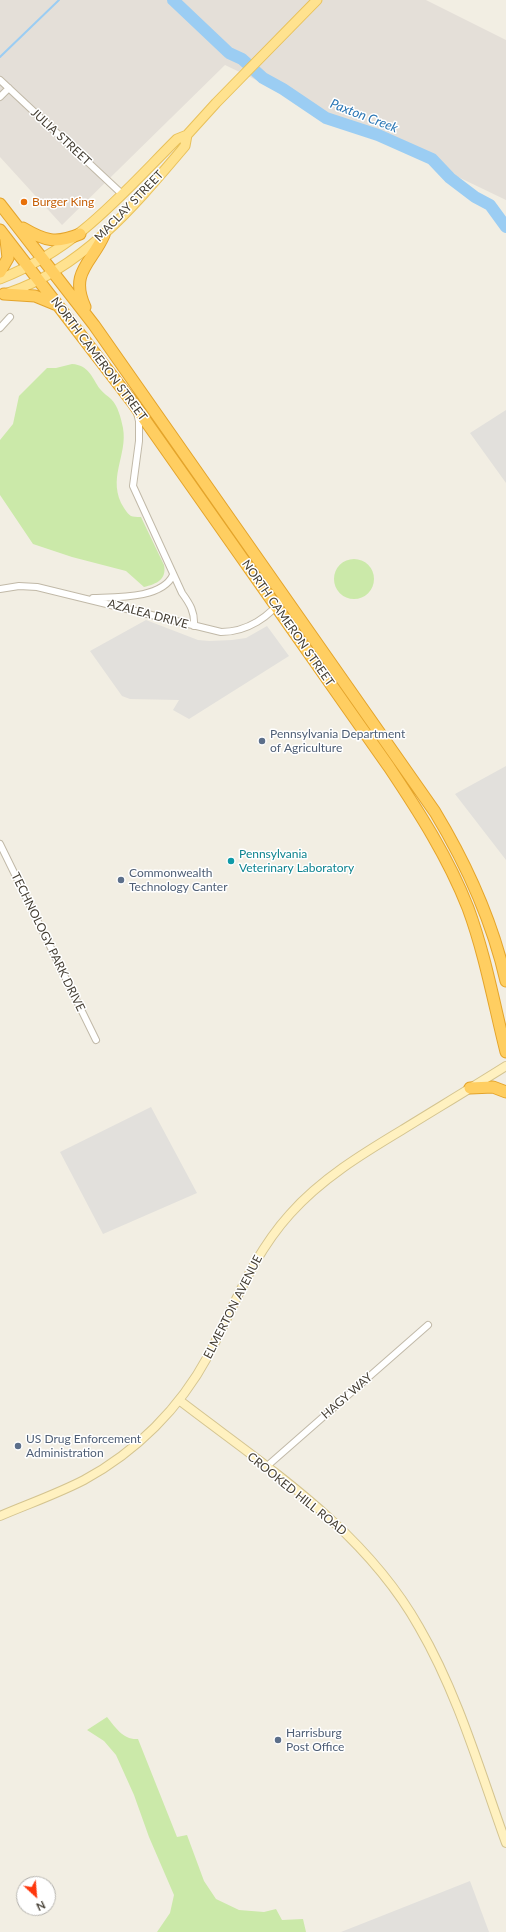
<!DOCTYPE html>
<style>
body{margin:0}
#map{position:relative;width:506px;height:1932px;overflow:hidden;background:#f2eee3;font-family:Lato,sans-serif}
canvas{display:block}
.north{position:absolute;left:16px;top:1876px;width:40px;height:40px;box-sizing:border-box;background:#fff;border:1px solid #b4b2ad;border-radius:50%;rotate:154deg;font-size:11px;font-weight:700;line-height:16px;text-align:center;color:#443e33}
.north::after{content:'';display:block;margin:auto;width:14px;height:18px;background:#ff370d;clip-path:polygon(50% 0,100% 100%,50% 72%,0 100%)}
</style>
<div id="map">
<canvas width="506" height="1932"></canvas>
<div class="north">N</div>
</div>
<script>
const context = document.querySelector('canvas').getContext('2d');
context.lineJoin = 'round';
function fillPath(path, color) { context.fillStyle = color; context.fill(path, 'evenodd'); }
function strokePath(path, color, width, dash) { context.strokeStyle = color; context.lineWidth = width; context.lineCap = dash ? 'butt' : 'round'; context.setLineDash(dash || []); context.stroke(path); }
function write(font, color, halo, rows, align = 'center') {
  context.font = font + ' Lato,sans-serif'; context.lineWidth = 3; context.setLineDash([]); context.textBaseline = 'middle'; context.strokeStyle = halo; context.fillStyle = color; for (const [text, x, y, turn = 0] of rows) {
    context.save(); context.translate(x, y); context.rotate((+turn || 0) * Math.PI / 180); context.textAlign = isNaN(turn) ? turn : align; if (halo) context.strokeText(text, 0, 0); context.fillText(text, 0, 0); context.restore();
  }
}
const industrial = new Path2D(`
 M0 0H426L506 40V200L225 65 62 225 0 157Z`);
const green = new Path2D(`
 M72 364C89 365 92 378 100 389 103 393 108 396 111 399 118 406 121 418 123 428 128 456 106 479 124 508 130 517 131 517 141 517L164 565C167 580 156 584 144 587L126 571 72 557 33 544 0 495V440L13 424 19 396 47 368H56Z
 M334 579a20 20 0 1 1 40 0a20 20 0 1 1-40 0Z
 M107 1717C116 1728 123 1740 138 1739L177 1837 187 1835 204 1881 216 1899 239 1910 264 1912 276 1909 282 1920 303 1919 306 1932H157L170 1913 174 1895 149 1837 134 1795 116 1755 104 1741 87 1730Z`);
const parking = new Path2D(`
 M506 410V483L470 433Z
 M146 620 198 640 209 641 232 640 246 638 267 626 289 656 189 719 173 710 179 700 130 699 122 696 90 651Z
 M506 766V860L455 794Z
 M151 1107 197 1193 103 1234 60 1152Z
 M470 1881 489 1932H341Z`);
const stream = new Path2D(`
 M0 57 59 0`);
const river = new Path2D(`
 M173 0 229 53 242 59 263 78 283 89 326 118 378 135 432 159 450 178 475 197 490 205 506 227`);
const street = new Path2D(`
 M0 80 122 194
 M0 97 9 88
 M0 328 10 317
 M137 413 139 421V441L133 486 182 593C190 604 195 612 194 626
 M0 589 19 586 37 587 221 632C247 632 270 617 284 596
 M93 598C116 597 162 599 173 575
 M0 844 96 1040
 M266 1467 428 1325`);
const secondary = new Path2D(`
 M179 1400C266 1467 364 1529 419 1627 458 1694 480 1771 506 1843
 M0 1516C28 1504 57 1494 84 1480 136 1452 180 1408 208 1356 234 1307 252 1256 290 1214 321 1179 362 1154 402 1130 436 1109 471 1088 506 1066`);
const primary = new Path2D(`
 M0 279C77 249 121 195 177 139L187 135 216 103 317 0
 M8 293C84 267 135 205 185 146L187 135`);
const highway = new Path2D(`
 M0 204 94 325 435 812C467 865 492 920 506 981
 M23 228C45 241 56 244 80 234
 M0 230 133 403 389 767C419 812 448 857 468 908 485 954 494 1004 506 1052
 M0 272 8 258 6 240
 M4 294 35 296 57 305
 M85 307C69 272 92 263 104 235
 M470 1088 493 1087 506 1092`);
const markers = [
 [24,202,4,"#e8710a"],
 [262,741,4,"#5c6f8a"],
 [231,861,4,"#0f9aa8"],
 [121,880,4,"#5c6f8a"],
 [18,1446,4,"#5c6f8a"],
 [278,1740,4,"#5c6f8a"]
];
const streetNames = [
 ["JULIA STREET",61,137,43],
 ["MACLAY STREET",129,206,-46],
 ["NORTH CAMERON STREET",99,359,53],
 ["AZALEA DRIVE",148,614,15],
 ["NORTH CAMERON STREET",288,623,55],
 ["TECHNOLOGY PARK DRIVE",48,942,64],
 ["ELMERTON AVENUE",233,1307,-63],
 ["HAGY WAY",347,1396,-41],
 ["CROOKED HILL ROAD",297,1494,39]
];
const foodNames = [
 ["Burger King",32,202]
];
const serviceNames = [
 ["Pennsylvania Department",270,734],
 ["of Agriculture",270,748],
 ["Commonwealth",129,873],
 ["Technology Canter",129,887],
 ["US Drug Enforcement",26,1439],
 ["Administration",26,1453],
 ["Harrisburg",286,1733],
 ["Post Office",286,1747]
];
const cultureNames = [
 ["Pennsylvania",239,854],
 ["Veterinary Laboratory",239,868]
];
const waterNames = [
 ["Paxton Creek",364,116,21]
];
fillPath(industrial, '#e4dfd8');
fillPath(green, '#cbe9a9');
fillPath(parking, '#e2e0dc');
strokePath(stream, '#9bcdf3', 2);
strokePath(river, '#9bcdf3', 12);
strokePath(street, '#c1b9a8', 8);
strokePath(secondary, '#d4c490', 10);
strokePath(primary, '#e8c15b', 11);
strokePath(highway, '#e4a42b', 13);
strokePath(street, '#fff', 6);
strokePath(secondary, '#fff1c0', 8);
strokePath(primary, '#ffe28f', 9);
strokePath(highway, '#ffce61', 11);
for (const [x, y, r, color] of markers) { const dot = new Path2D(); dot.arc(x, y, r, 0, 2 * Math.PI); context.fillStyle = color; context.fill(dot); strokePath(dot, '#fff', 1.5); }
write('12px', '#443e33', '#fff', streetNames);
write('12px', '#c56008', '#fff', foodNames, 'left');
write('12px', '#4e5e75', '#fff', serviceNames, 'left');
write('12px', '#0d838f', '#fff', cultureNames, 'left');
write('italic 13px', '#2875b4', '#fff', waterNames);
</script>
